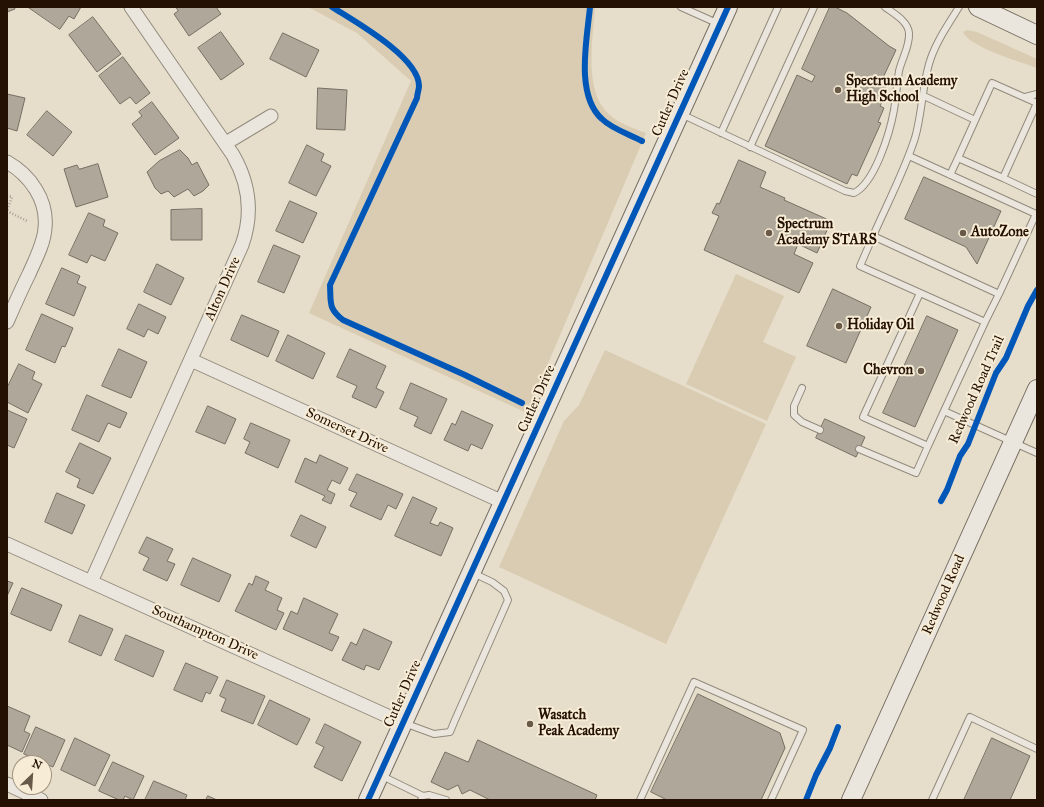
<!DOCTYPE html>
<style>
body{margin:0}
#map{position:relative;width:1044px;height:807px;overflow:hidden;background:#e6deca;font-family:"IM FELL Great Primer",serif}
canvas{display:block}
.frame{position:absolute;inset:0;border:8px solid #251103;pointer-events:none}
.north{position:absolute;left:12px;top:755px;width:40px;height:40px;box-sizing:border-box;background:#f7ecd5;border:1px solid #a39481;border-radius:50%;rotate:25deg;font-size:11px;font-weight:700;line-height:16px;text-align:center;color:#251103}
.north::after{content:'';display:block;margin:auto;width:14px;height:18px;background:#695949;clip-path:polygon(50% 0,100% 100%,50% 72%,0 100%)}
</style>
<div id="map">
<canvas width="1044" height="807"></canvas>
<div class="frame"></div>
<div class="north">N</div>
</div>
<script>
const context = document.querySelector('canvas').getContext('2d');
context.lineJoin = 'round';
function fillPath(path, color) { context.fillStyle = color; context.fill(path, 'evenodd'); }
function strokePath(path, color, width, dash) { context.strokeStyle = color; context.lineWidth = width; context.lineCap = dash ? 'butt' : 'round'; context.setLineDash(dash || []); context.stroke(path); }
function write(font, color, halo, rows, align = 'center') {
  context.font = font + ' "IM FELL Great Primer",serif'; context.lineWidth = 4; context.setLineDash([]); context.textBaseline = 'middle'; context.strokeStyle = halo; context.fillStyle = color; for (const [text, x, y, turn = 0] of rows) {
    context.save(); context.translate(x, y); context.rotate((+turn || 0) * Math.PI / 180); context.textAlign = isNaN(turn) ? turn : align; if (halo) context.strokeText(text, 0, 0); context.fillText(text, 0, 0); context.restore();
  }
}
const green = new Path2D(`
 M308 7H595C593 38 583 93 610 115 620 124 633 128 646 133L527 413 309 313 411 81 357 33Z
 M967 30 977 32 1037 59V68C1021 62 969 47 963 32Z
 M736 274 784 296 763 342 796 357 767 421 686 384Z
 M605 350 766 424 666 644 499 567 564 421 579 405Z`);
const building = new Path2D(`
 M7 7H14L15 9 7 12Z
 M28 7H81L74 19 69 16 60 29Z
 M176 7H216L221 14 189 36 174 14 178 11Z
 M830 7H835L847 13 889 46 896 50 881 82 886 84 885 96 880 106 884 108 878 122 881 123 857 176 852 174 847 184 765 146 797 75 812 82 815 76 802 69Z
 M93 17 121 54 97 72 69 35Z
 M221 32 244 64 221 80 198 48Z
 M283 33 319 50 306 77 270 59Z
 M123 57 150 93 136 104 130 97 120 104 99 76Z
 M318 88 347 90 345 130 317 129Z
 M7 94 25 98 17 131 7 128Z
 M152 102 179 138 155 155 132 124 142 116 139 112Z
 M47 111 72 132 53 156 27 135Z
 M307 145 324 154 321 161 331 166 316 196 289 183Z
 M180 150 188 158 192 165 197 162 209 185 203 191 194 196 188 189 174 197 168 191 161 194 155 188 147 172 159 161Z
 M739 160 766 172 760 187 785 198 784 200 831 221 817 253 798 244 794 254 813 263 799 293 704 250 719 216 712 213 717 203 719 204Z
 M98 164 108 197 76 207 64 169 77 165 79 169Z
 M924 177 1001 211 977 264 966 247 905 219Z
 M290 201 317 213 303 243 276 231Z
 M202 209V240H171V210Z
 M89 213 105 220 103 226 118 233 105 261 91 255 87 263 69 255Z
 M274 245 300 256 284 293 258 282Z
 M157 264 184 278 171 305 144 292Z
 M62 268 80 276 77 283 86 287 74 316 46 304Z
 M833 289 871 307 846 363 807 346Z
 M139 304 166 317 158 334 148 329 144 337 127 329Z
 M42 314 73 328 65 347 62 346 55 363 26 350Z
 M242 315 279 331 268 357 231 340Z
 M927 316 958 330 915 427 883 413Z
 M288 335 325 353 313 379 276 361Z
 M119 349 147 362 131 398 102 386Z
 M350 349 386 366 376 388 384 392 376 408 352 397 357 386 337 377Z
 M19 364 35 372 32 379 42 384 28 413 7 402V388Z
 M411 383 447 399 431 434 414 426 418 417 400 409Z
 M87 395 127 413 120 428 108 423 99 442 72 430Z
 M208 406 236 419 225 444 196 432Z
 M7 410 27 419 14 448 7 445Z
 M462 411 493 425 482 449 471 444 468 451 444 440 452 423 455 425Z
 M825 419 865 437 856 457 816 438Z
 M251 423 290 440 278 468 245 453 250 442 244 439Z
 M80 443 111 458 93 494 77 487 80 479 66 472Z
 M320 455 348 468 340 484 332 480 327 490 335 494 331 504 322 500 325 496 295 482 305 458 316 463Z
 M357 474 403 494 396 509 388 505 381 520 350 506 357 493 349 490Z
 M57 493 85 505 72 534 45 522Z
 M413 497 437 508 430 523 438 526 440 522 453 528 441 556 395 536Z
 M301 515 326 527 316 548 291 536Z
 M147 537 173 549 167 561 175 564 167 581 143 570 149 558 139 553Z
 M193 558 231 575 219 602 181 585Z
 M256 576 269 582 265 590 282 598 277 610 284 613 276 630 235 611 249 583 252 585Z
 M7 581 13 583 7 596Z
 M22 588 62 605 51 631 11 614Z
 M304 598 338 614 329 633 339 637 332 651 283 629 291 611 297 614Z
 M80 615 113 629 101 656 69 642Z
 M364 629 392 642 379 670 366 665 364 670 342 660 351 642 356 645Z
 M126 635 164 651 153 677 115 660Z
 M186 663 218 677 210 694 206 692 202 702 174 690Z
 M227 680 265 696 253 724 221 711 226 699 220 696Z
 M698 694 780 733 785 748 761 800H667L651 792Z
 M270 700 310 719 297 745 258 725Z
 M7 706 30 716 24 731 30 734 22 752 7 745Z
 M325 724 361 742 342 781 314 767 324 747 316 743Z
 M36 727 65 740 53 767 24 754Z
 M75 738 110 755 95 786 61 770Z
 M992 738 1030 756 1010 800H964Z
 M478 740 597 795 595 800H490L470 790 462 794 458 785 448 790 431 782 445 752 468 762Z
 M113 762 144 776 133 800 125 796 123 800H119L99 791Z
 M154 781 187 795 185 800H145Z
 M208 796 217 800H206Z`);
const path = new Path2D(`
 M7 195 12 197 7 210
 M7 211 27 221`);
const lane = new Path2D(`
 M681 7 719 24
 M992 83 1037 103 1003 178 958 158Z
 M924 96 975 120
 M1025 97 1037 94
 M681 114 845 191 854 193C875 183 890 132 894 110 896 97 897 84 899 71 902 58 910 46 909 33 908 21 893 13 885 7
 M721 133 778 7
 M750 147 814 7
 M909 156 1036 214 999 294 873 236C887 204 904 172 915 138 922 114 922 88 929 64 935 43 948 25 959 7
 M950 175 958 158
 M1003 178 1037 194
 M873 236 860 266 985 322
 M920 293 863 417 928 446 944 411 1037 453
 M802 388 794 406V415L802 422 820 430
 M944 411 985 322 999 294
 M859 449 916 473 928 446
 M404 723 434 734 450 732 455 720 508 600 504 591 492 582 473 573
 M380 775 423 796 421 800
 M423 796 429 795 446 800
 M640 800 694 682 803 730 771 800
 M932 800 970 717 1037 749`);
const street = new Path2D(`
 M226 143 271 116
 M7 162C30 175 48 200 45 228 44 244 35 260 29 274 21 290 14 306 7 322
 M191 360 503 502
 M7 544 403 723
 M91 582 242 245C253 214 249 183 233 155L131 7
 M7 784 41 800`);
const secondary = new Path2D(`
 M978 7 1037 35
 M368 800 728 7
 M851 800 1037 389`);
const cycleway = new Path2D(`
 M332 7C354 21 419 57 419 86 419 90 417 94 417 98L330 285C331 303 328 308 343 320L465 375 522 403
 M590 7C587 39 575 95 602 119 612 129 629 134 642 141
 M941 501 947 490 960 456 968 444 996 373 1006 358 1028 306 1037 290
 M368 800 728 7
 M806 800 816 775 830 748 838 727`);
const markers = [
 [838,90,4,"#695949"],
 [769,233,4,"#695949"],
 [963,233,4,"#695949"],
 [839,326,4,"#695949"],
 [921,371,4,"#695949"],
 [530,724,4,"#695949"]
];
const poiNames = [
 ["Spectrum Academy",846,82],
 ["High School",846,98],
 ["Spectrum",777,225],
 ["Academy STARS",777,241],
 ["AutoZone",971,233],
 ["Holiday Oil",847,326],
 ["Chevron",913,371,"right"],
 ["Wasatch",538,716],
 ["Peak Academy",538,732]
];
const streetNames = [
 ["Cutler Drive",671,103,-66],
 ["Alton Drive",223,289,-66],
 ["Redwood Road Trail",977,390,-66],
 ["Cutler Drive",537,399,-66],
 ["Somerset Drive",347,431,25],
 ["Redwood Road",944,595,-66],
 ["Southampton Drive",205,633,24],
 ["Cutler Drive",403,694,-66]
];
fillPath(green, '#d9ccb2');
fillPath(building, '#afa89a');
strokePath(building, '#766e63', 1);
strokePath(lane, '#918a7d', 8);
strokePath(street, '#918a7d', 15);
strokePath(secondary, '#766e63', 20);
strokePath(path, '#a49e95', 2.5, [1, 2]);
strokePath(lane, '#ebe6dd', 6);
strokePath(street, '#ebe6dd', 13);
strokePath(secondary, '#ebe6dd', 18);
strokePath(cycleway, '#0057b8', 6);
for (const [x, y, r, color] of markers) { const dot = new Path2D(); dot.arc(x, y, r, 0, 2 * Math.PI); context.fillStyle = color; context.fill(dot); strokePath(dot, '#f7ecd5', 1.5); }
write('bold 14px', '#251103', '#f7ecd5', poiNames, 'left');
write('14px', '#251103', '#f7ecd5', streetNames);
</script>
